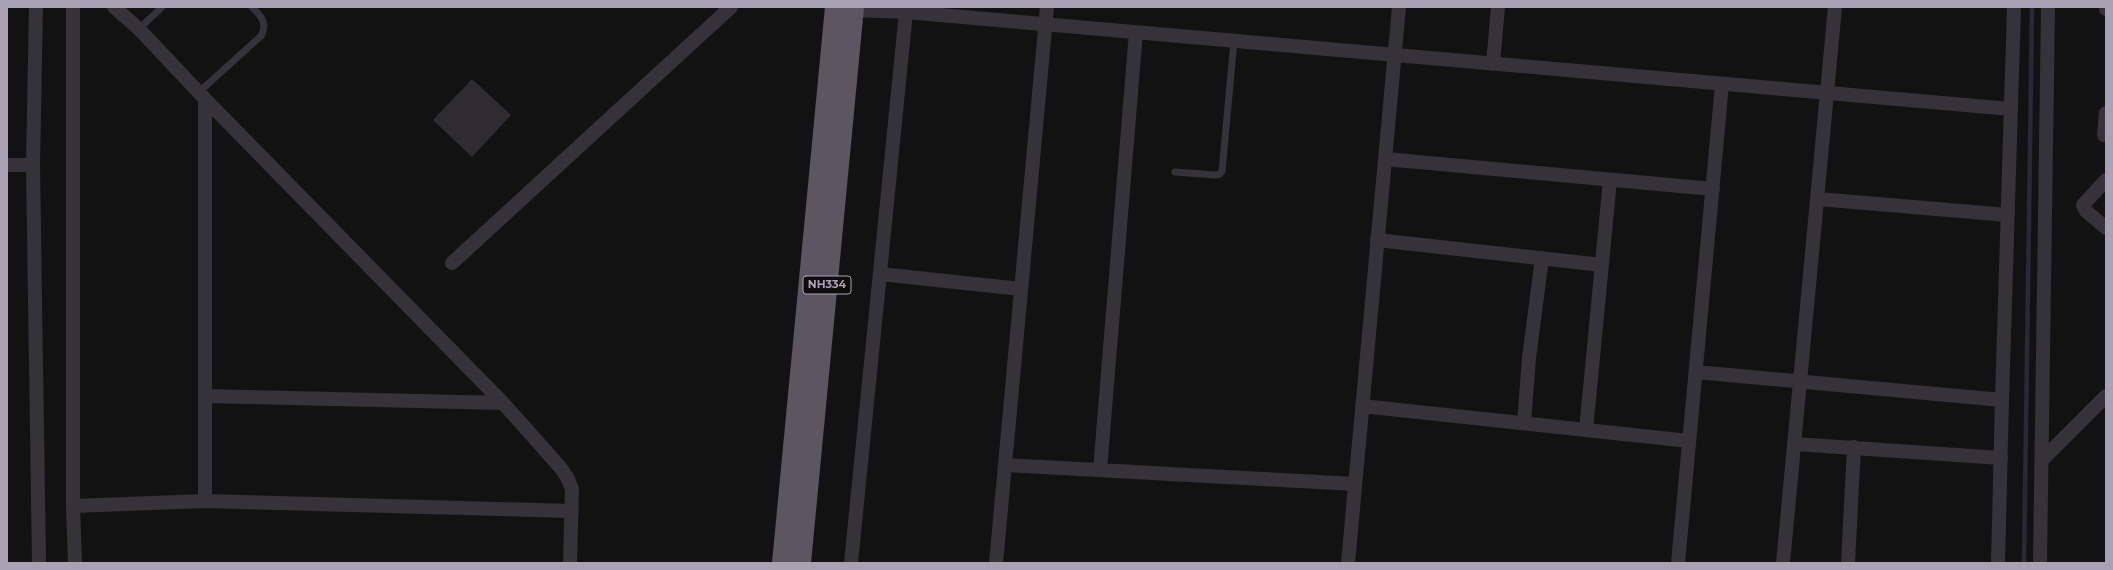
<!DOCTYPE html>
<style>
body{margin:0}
#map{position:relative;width:2113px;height:570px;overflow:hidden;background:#131213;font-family:Montserrat,sans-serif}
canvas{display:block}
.frame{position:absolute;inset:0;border:8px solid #a9a2b5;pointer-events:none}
</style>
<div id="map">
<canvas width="2113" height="570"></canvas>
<div class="frame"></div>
</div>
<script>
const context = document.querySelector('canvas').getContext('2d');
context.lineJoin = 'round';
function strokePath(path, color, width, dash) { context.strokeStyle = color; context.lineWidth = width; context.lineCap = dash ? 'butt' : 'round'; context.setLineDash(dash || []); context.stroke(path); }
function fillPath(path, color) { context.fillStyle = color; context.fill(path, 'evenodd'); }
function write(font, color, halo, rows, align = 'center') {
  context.font = font + ' Montserrat,sans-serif'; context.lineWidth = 4; context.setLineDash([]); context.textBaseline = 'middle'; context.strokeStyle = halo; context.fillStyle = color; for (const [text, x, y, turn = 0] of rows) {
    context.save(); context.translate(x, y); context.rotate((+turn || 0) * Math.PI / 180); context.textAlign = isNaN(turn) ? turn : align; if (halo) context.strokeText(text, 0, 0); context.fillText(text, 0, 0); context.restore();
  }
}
const stream = new Path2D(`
 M2024 563 2032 7`);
const building = new Path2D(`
 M472 79 511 115 472 157 433 120Z`);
const service = new Path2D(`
 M139 29 162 7
 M199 92 261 36C268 23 261 16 252 7
 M1175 172 1215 175 1220 174 1222 171 1234 41`);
const minor = new Path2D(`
 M36 7 33 165 39 563
 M73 7V506L75 563
 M114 7 139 29 205 99 503 403 560 467 567 477 572 489 570 563
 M2106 7V9
 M853 10 906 12 2011 109
 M1493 64 1498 7
 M205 99V501
 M2104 135 2106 113
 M1385 159 1713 189
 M7 165H33
 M2106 180 2083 205 2086 211 2106 228
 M1818 199 2008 215
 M1377 240 1602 265
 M452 263 731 7
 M880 274 1021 289
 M1696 372 2002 400 2014 7
 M205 396 503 403
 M1362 406 1689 441
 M1524 423 1529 358 1542 258
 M1586 430 1610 180
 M1795 444 2001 458
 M2042 460 2106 396
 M1005 465 1355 484
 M1100 470 1136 32
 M73 506 205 501 572 511
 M851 563 906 12
 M996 563 1047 7
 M1348 563 1399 7
 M1678 563 1722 84
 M1783 563 1835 7
 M1848 563 1854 447
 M1998 563 2002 400
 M2040 563 2048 7`);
const trunk = new Path2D(`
 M783 563 836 7
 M800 563 853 7`);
const shields = [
 [827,285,48]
];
const shieldNames = [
 ["NH334",827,285]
];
strokePath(stream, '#292738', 4.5);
fillPath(building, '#2e2c30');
strokePath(service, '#363239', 7);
strokePath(minor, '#363239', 14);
strokePath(trunk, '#5b5661', 22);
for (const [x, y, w] of shields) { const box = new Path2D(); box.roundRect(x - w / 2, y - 9, w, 18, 3); context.fillStyle = '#0e0d0e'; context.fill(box); strokePath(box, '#a9a2b5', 1); }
write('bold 11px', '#a9a2b5', null, shieldNames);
</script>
